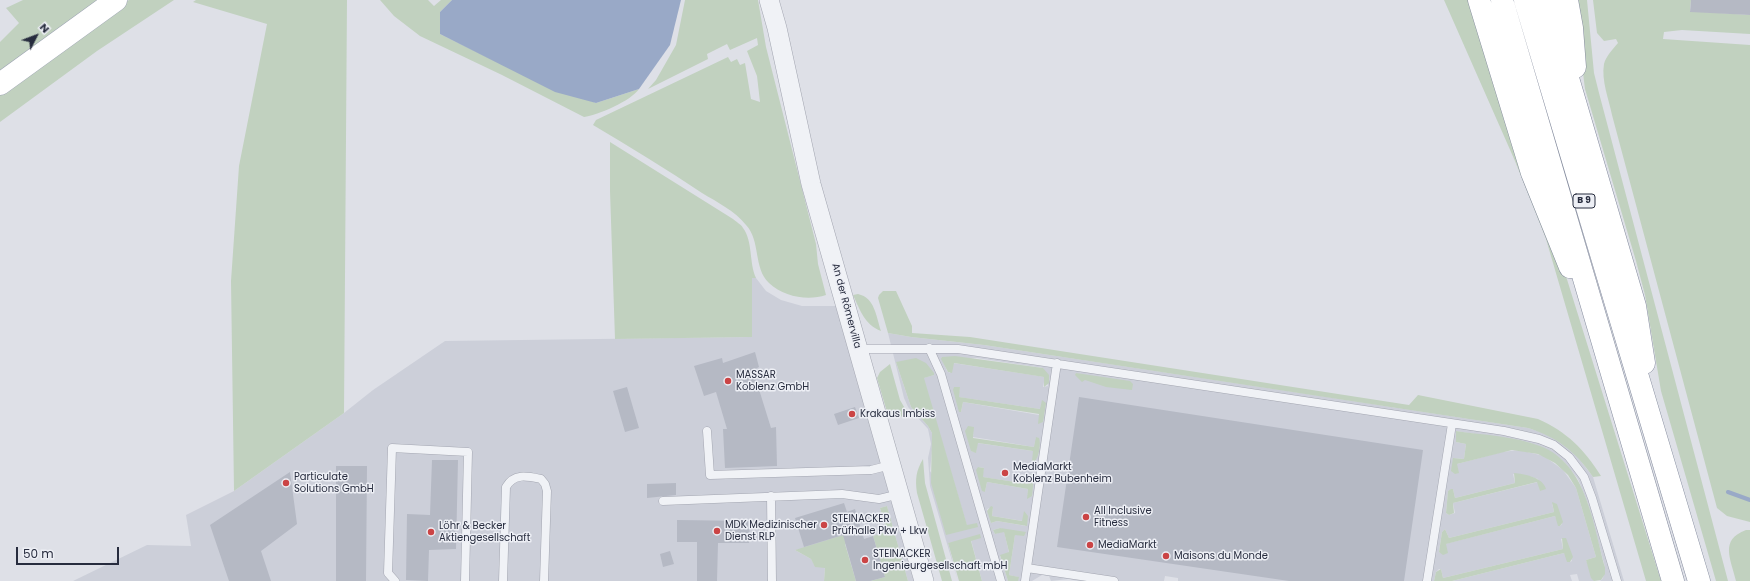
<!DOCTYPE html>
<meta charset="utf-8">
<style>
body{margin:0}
#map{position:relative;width:1750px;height:581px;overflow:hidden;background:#dee0e7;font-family:Poppins,sans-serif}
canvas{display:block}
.north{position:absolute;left:16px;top:16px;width:40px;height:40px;-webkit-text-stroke:3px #edeff5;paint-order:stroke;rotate:48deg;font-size:11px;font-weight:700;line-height:16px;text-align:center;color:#272c3e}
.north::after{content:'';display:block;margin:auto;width:14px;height:18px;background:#272c3e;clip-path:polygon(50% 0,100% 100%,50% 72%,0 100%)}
.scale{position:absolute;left:16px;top:547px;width:103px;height:18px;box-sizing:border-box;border:2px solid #272c3e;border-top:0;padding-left:5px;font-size:12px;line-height:14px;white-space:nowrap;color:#272c3e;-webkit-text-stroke:3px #edeff5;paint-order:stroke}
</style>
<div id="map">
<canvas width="1750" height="581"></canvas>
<div class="north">N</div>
<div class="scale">50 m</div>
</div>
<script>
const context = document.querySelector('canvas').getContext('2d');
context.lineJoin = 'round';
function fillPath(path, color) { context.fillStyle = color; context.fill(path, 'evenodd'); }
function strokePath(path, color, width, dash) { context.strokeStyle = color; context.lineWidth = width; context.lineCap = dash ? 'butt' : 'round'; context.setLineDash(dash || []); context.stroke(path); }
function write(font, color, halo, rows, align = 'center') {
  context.font = font + ' Poppins,sans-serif'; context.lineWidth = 3; context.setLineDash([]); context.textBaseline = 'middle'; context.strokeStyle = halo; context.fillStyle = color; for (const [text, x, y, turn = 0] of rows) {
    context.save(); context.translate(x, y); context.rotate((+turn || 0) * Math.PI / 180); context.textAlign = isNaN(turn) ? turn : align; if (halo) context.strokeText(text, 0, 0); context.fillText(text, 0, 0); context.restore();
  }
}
const built = new Path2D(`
 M752 277 756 278 766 291 781 300 802 306H836L914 581H908L887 506 880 508 887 532 873 536 885 577 870 581H856L845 544 795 550 811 559 814 564 825 567 824 581H73L147 545 191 546 186 515 234 491 344 413 373 390 445 341 751 337Z
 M888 333 911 337 984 345 1314 395 1528 428 1544 433 1558 440 1573 451 1593 477 1624 581H1600L1603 578 1605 567 1588 504 1578 479 1565 463 1557 456 1530 443 1456 431V442L1466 444 1464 459 1454 458 1457 464 1502 452 1519 450 1544 456 1563 470 1576 488 1596 557 1586 560 1594 581H1579L1577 574 1570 575 1572 581H1452L1564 553 1570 562 1572 561 1564 538 1561 539 1563 549 1443 578 1441 569H1439L1436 572 1434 581H1178V578L1165 576 1164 581H1078L1068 579 1051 581 1049 576 1042 575 1032 581H1018V577L1009 575 1015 535 1000 528 993 530 995 534 1004 531 1009 553 1000 556 1008 581H982L971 540 948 543 958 581 930 486 928 458 931 444 928 429 908 407 904 398ZM977 358 1043 368 1048 386 1043 387 1045 377 953 363 950 373 947 371 943 361ZM896 362 934 375 923 378 967 526 930 471 933 440 932 433 928 426 911 407ZM954 387H960L958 397 1040 409 1041 401 1039 415 963 402 961 412ZM974 427 973 437 1034 447 1036 437 1033 451 977 443 976 452 971 451ZM978 467 984 468 982 477 1028 484 1030 475 1027 499 1028 489 987 482 985 492ZM1513 474 1529 476 1538 479 1540 491 1538 482 1453 503 1455 513 1449 515 1446 513 1448 491 1453 489 1455 498 1515 483ZM1552 503 1562 524 1560 526 1555 516 1445 544 1440 553 1439 551 1442 532 1445 529 1449 538 1554 512ZM993 507 992 516 1023 521 1026 526 997 521 991 523 987 509Z`);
const green = new Path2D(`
 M23 0H101L0 73V42L19 23 6 8Z
 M129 0H174L97 51 0 122V94Z
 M196 0H347L344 413 234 491 231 281 239 166 267 24 193 2Z
 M380 0H428L434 6 441 0H452L440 12V34L497 62 596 103 639 89C631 101 598 115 584 117L502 75 420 36 394 16Z
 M685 0H758L766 47 816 244 818 264 826 295C808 301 784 297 769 283 753 268 761 241 746 225 735 211 717 202 702 193 666 169 630 147 593 125L596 120 728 57 731 62 737 59 740 65 745 63 751 99 760 102 757 76 747 51 758 45 757 38 730 50 727 44 707 54 708 59 648 89 656 80 676 45Z
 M1444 0H1468L1478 32 1565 273 1661 581H1646L1546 239 1515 161Z
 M1574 0H1587L1594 73 1599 93 1728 581H1716L1661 391 1645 295 1636 261 1585 89Z
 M1593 0H1691L1690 11 1750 15V34L1682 30 1664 32 1663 39 1750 45V522L1727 516 1717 508 1612 115C1609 100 1601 80 1604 64 1606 56 1613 49 1618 43L1616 39 1604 41 1597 33Z
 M610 142 733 219C736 222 741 224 743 228 753 241 749 263 756 278H752V337L615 339 610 191Z
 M883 291H896L912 326V333L970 337 1409 405 1418 395 1538 419C1567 432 1584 449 1601 476L1593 477C1576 452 1557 437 1528 428L984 345 911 337 888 333 878 298 879 295Z
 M858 294C875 298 876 316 881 331 865 325 860 310 853 295Z
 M955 356 1043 368 1049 375V383L1044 387V377L954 363 952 373 948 372 941 359 942 357Z
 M916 358 926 363 934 373V375L924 378 967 525 977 523 978 527 946 535 931 483 932 433 928 426 911 407 896 362Z
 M890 364 900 400 910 417 892 416 887 412 877 378 880 372Z
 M1076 373 1130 381 1133 384 1132 390 1106 387 1085 380 1082 382 1075 375Z
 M954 387H960L959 397 1040 409 1042 400 1046 403 1043 422 1038 424 1039 414 963 402 961 412H959L953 390Z
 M968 426 974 427 973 438 1034 447 1036 437 1039 438C1041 443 1039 457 1035 461H1032L1033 451 978 443 976 453 971 451 965 431Z
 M1456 431C1483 435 1514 436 1540 446 1587 464 1593 524 1605 567V574L1601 580 1594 581 1591 578 1586 560 1596 557 1576 488 1568 475 1555 463 1538 454 1512 450 1457 464 1459 473 1455 474 1451 471 1453 458 1464 459 1466 444 1456 442Z
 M923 459 925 483 952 581H942L917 493C915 479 916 471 923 459Z
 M978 467 984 468 983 477 1028 484 1030 475 1032 474 1034 478 1032 496 1027 499 1028 489 987 482 985 492 982 491 976 470Z
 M1514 473C1524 474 1543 477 1546 489L1540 491 1537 482 1453 503 1454 513 1449 515 1446 513 1448 491 1451 489H1453L1455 498 1515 483Z
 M1552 502 1557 504 1563 522 1560 526H1558L1555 516 1446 544 1448 553 1443 555 1439 552 1442 532 1445 529 1449 538 1554 512Z
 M887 506 908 581H870L885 577 873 536 887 532 880 508Z
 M991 506 993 507 992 516 1022 521 1024 511 1028 516 1027 526 997 521 991 523 987 511Z
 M1000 528 1026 532 1024 536 1015 535 1009 575 1019 577 1018 581H1008L1000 555 1009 552 1004 532 995 534 993 530Z
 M1746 530H1750V581H1736C1731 559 1719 540 1746 530Z
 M853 532 855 541 845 544 856 581H824L825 568 815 567 811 559 795 550Z
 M980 534 981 538 971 541 982 581H959L948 543Z
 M1562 538H1566L1573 557 1570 562H1567L1564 553 1452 581H1434L1436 572 1441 569 1443 578 1563 549Z`);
const water = new Path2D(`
 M452 0H681L670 45 639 89 596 103 555 92 440 34V12Z`);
const stream = new Path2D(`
 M1728 492 1750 500`);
const building = new Path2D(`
 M1691 0H1750V15L1690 12Z
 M755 352 759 367 753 370 771 428 776 427 777 466 725 468 723 429H727L716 392 704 396 694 366 722 358 723 363Z
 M627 387 639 428 625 432 613 391Z
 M1079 397 1423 450 1404 581H1289L1057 547Z
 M855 407 859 418 838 425 834 414Z
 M432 460H458L456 549 429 550 428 581 406 580 407 514 430 515Z
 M336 466H367L366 581H336Z
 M290 472 297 524 261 551 271 581H229L210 525Z
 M676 483V495L647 498V484Z
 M844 503 847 512 855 509 864 539 873 536 885 577 870 581H856L843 535 804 547 795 518Z
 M677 520 750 521 749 543H718L717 581H697V542H677Z
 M670 551 674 564 663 567 660 554Z`);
const service = new Path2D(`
 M929 348 941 374 1001 581
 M858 349H958L1504 431 1539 439 1554 445 1569 457 1584 477 1592 498 1617 581
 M707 431 710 475 871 470 891 465
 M771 496 772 581
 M663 501 842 494 879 499 900 494
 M1027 568 1114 581
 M395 581 388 573 392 448 468 452 465 581
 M503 581 506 487C514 473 527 476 541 479L545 484 547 491 544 581
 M1025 581 1057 363
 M1427 581 1452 424`);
const tertiary = new Path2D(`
 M769 0 777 28 811 184 924 581`);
const primary = new Path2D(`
 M0 84 116 0`);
const trunk = new Path2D(`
 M1479 0 1532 173 1570 267
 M1502 0 1673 581
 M1525 0 1699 581
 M1545 0 1635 306 1644 363
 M1567 0 1572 28 1575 67`);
const markers = [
 [728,381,4,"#cb4445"],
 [852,414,4,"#cb4445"],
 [1005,473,4,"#cb4445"],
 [286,483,4,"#cb4445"],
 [1086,517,4,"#cb4445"],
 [824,525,4,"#cb4445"],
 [717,531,4,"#cb4445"],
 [431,532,4,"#cb4445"],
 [1090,545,4,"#cb4445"],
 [1166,556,4,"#cb4445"],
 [865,560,4,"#cb4445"]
];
const shields = [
 [1584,201,22]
];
const shieldNames = [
 ["B 9",1584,201]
];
const streetNames = [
 ["An der Römervilla",846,306,75]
];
const poiNames = [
 ["MASSAR",736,375],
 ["Koblenz GmbH",736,387],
 ["Krakaus Imbiss",860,414],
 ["MediaMarkt",1013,467],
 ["Koblenz Bubenheim",1013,479],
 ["Particulate",294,477],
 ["Solutions GmbH",294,489],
 ["All Inclusive",1094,511],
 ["Fitness",1094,523],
 ["STEINACKER",832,519],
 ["Prüfhalle Pkw + Lkw",832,531],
 ["MDK Medizinischer",725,525],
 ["Dienst RLP",725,537],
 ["Löhr & Becker",439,526],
 ["Aktiengesellschaft",439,538],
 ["MediaMarkt",1098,545],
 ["STEINACKER",873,554],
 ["Ingenieurgesellschaft mbH",873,566],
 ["Maisons du Monde",1174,556]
];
fillPath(built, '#cccfd9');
fillPath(green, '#c1d1bf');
fillPath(water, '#99a9c7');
strokePath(stream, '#99a9c7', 4);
fillPath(building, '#b5b9c4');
strokePath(service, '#a3a6b1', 9);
strokePath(tertiary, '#a3a6b1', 20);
strokePath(primary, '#9da3b3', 23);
strokePath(trunk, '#858c9e', 23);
strokePath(service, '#f0f2f6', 8);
strokePath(tertiary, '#f0f2f6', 19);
strokePath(primary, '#fff', 22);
strokePath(trunk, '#fff', 22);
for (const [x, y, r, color] of markers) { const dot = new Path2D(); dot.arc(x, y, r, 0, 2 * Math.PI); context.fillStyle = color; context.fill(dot); strokePath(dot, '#edeff5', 1.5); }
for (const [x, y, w] of shields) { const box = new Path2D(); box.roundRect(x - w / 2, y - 7, w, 14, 3); context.fillStyle = '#edeff5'; context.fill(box); strokePath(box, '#272c3e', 1); }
write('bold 9px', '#272c3e', null, shieldNames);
write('10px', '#272c3e', '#edeff5', streetNames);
write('10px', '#272c3e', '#edeff5', poiNames, 'left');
</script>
